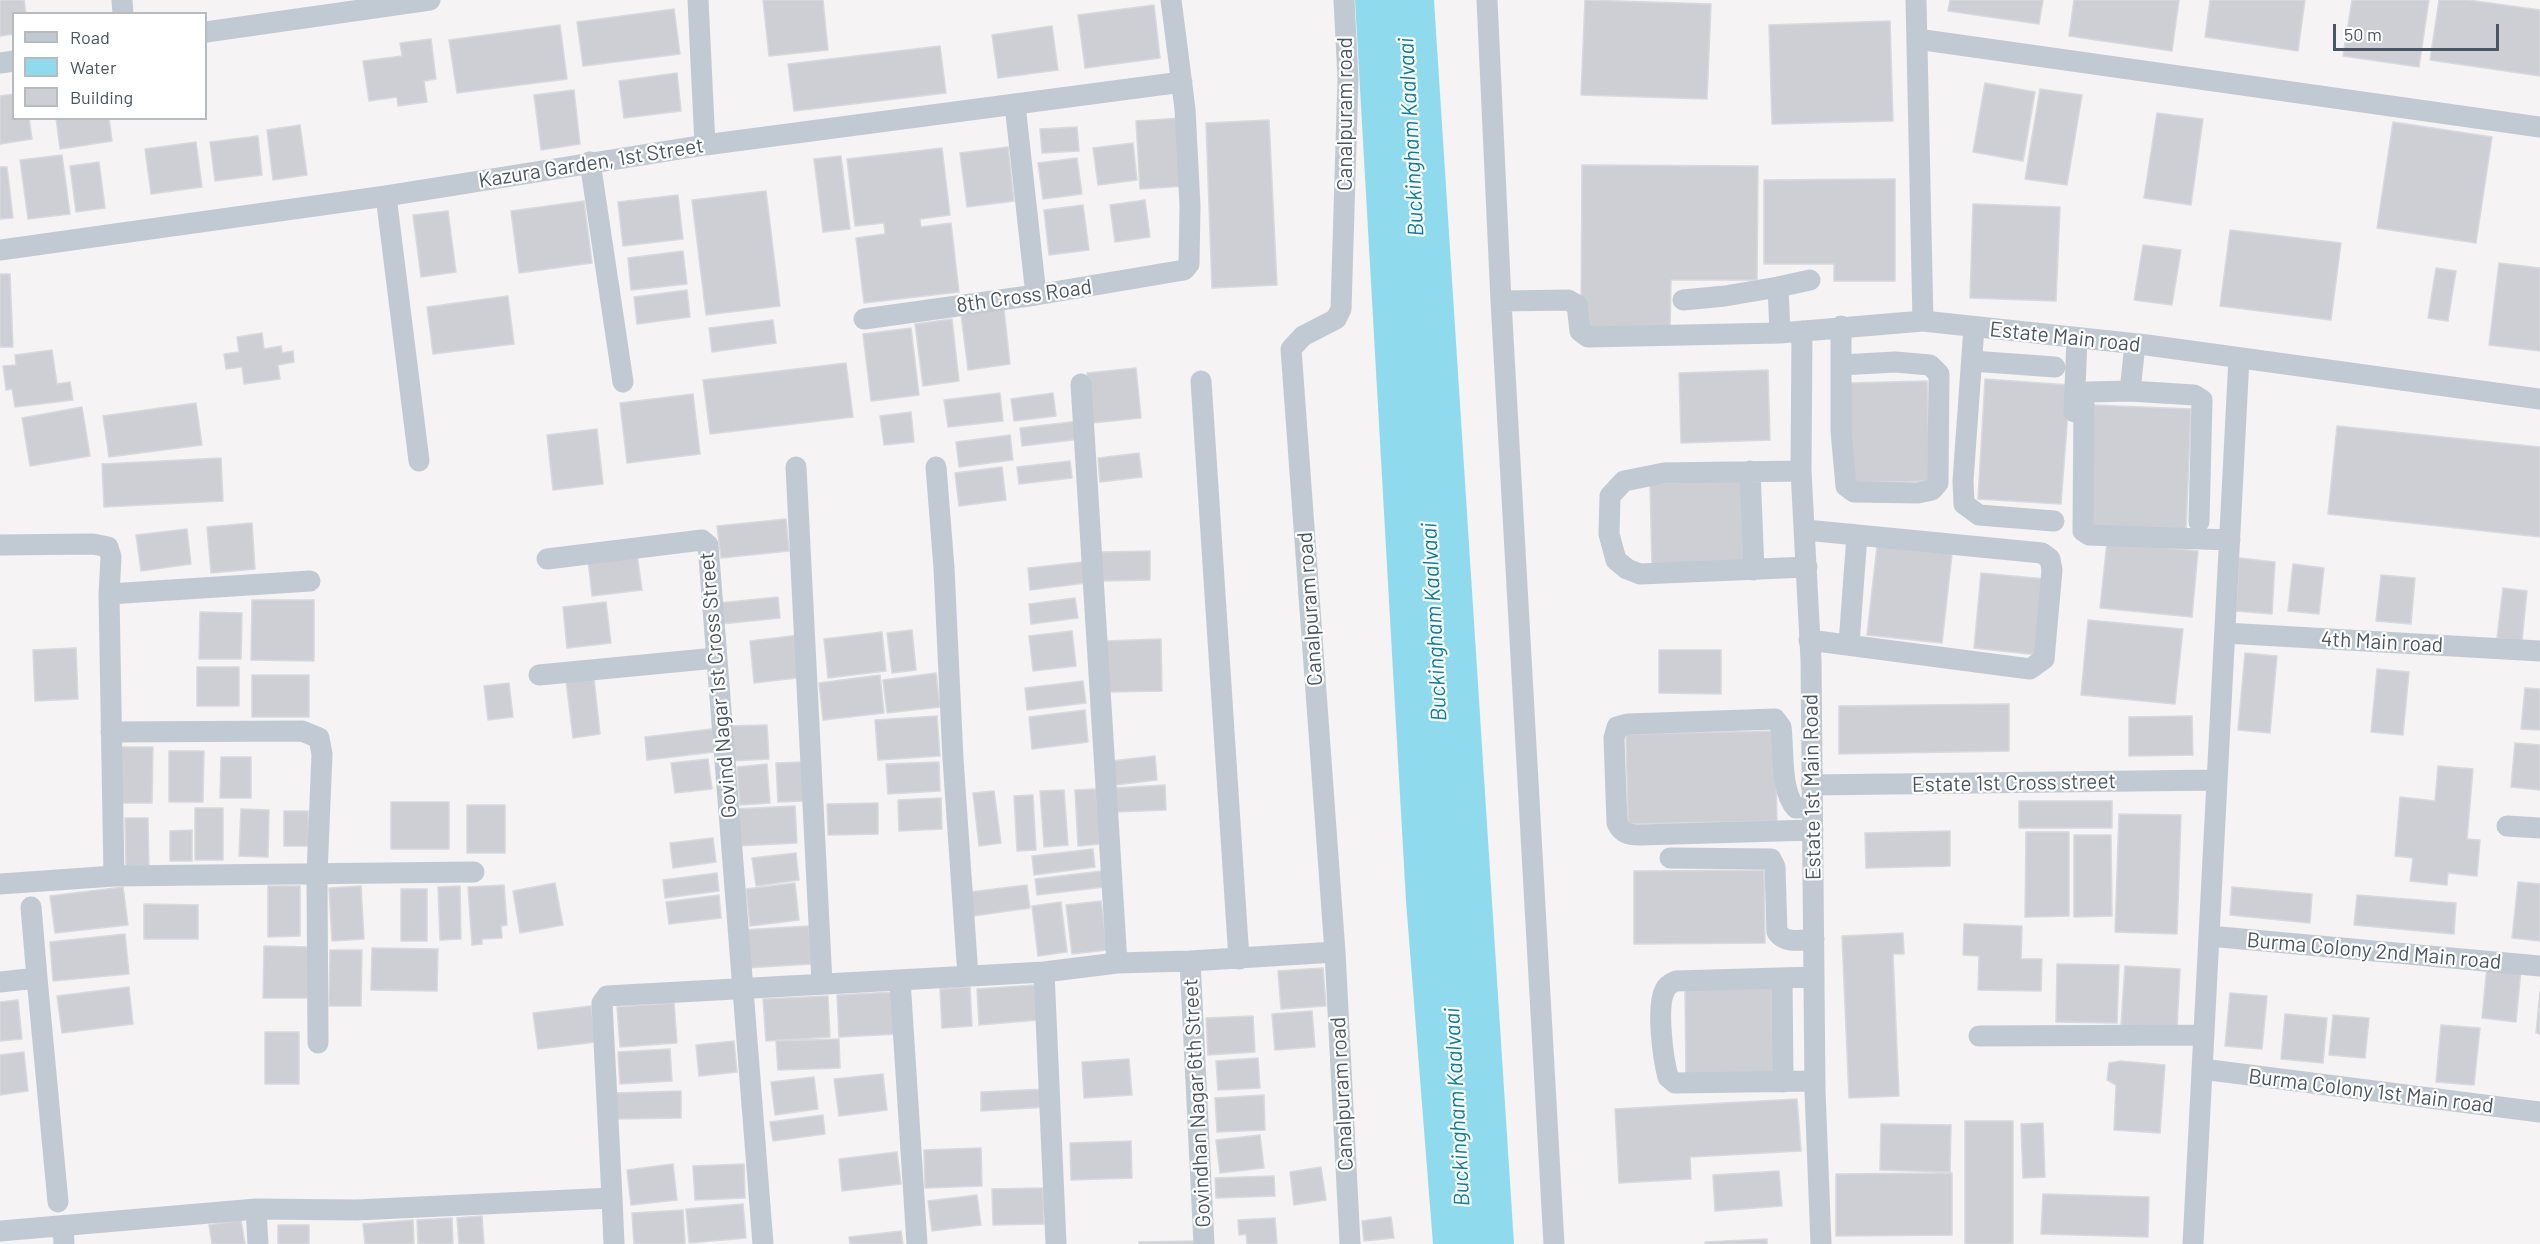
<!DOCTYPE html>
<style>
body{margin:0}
#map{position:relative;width:2540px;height:1244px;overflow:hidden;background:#f5f3f3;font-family:Barlow,sans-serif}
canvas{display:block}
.legend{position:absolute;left:12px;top:12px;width:195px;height:108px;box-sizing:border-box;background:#fff;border:2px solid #b7bbc0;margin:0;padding:8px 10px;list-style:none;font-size:18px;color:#4a5661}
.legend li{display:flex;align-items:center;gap:12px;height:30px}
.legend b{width:30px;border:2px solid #b7bbc0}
.scale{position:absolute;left:2333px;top:24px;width:166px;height:27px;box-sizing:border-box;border:3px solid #4a5661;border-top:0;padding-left:8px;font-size:18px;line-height:21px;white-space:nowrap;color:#4a5661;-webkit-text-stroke:4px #fff;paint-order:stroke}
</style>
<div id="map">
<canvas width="2540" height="1244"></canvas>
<ul class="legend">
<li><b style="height:8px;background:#c1cad2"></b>Road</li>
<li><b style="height:16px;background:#90daee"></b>Water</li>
<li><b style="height:16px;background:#cdcfd5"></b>Building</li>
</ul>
<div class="scale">50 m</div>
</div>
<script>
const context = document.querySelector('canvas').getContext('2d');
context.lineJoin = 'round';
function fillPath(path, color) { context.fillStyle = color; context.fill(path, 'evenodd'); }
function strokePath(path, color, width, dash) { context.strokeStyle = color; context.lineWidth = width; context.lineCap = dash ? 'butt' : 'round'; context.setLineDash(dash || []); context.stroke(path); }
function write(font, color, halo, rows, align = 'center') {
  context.font = font + ' Barlow,sans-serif'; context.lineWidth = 4.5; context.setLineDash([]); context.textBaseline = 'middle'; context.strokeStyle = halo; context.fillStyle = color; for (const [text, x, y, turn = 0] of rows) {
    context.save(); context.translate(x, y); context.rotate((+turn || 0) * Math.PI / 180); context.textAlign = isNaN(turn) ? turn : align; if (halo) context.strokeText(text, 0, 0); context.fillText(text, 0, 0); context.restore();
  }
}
const water = new Path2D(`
 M1355 0H1434L1514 1244H1433L1406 901Z`);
const building = new Path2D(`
 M0 0H24L26 14H14V34L0 36Z
 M763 0H823L828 50 769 56Z
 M1585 0 1711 4 1707 99 1581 95Z
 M1950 0H2043L2039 24 1948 11Z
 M2074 0H2179L2172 51 2069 36Z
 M2210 0H2305L2298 51 2205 37Z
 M2352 0H2429L2419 67 2343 56Z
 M2439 0H2468L2540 10V76L2430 60Z
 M1154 5 1160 58 1085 68 1078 15Z
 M674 9 680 54 583 66 577 22Z
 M1890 21 1893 121 1772 124 1769 25Z
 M560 25 567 79 457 93 449 40Z
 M1052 26 1058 70 998 78 992 35Z
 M431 39 436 79 424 81 427 102 398 106 397 97 369 101 363 61 402 56 400 43Z
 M940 46 946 93 794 111 788 64Z
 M677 73 681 111 624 118 619 81Z
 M1985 83 2035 92 2023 161 1973 152Z
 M2040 89 2082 95 2067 185 2025 179Z
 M574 90 580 144 541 150 534 95Z
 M14 94V118H29L32 139 0 144V96Z
 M2157 113 2203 119 2191 205 2144 198Z
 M56 118H109L112 141 60 149Z
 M1181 118 1186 186 1140 189 1136 121Z
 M1269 120 1277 285 1212 288 1206 123Z
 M2393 122 2492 137 2476 243 2377 228Z
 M300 125 307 175 273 180 267 130Z
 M1077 127 1079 151 1042 153 1040 129Z
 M258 136 262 175 215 181 210 142Z
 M196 142 202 187 151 194 145 149Z
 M1133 143 1137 180 1098 185 1093 148Z
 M1008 147 1014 201 967 207 960 153Z
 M942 148 950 215 920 219 921 227 951 223 959 292 864 303 856 238 885 234 884 223 855 226 847 159Z
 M62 155 70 214 28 219 20 160Z
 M841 156 850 229 823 232 814 159Z
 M1077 158 1082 194 1043 199 1038 163Z
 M99 162 105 208 76 212 70 166Z
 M1582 165 1758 166 1757 280H1671L1670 331 1581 330Z
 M0 167H7L13 218 0 219Z
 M1895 179V281H1834V264H1764V180Z
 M766 191 780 306 706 315 692 200Z
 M678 195 683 239 623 246 618 202Z
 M1145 200 1150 237 1115 242 1110 205Z
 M584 201 592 263 519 273 511 211Z
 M1973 204 2060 207 2056 301 1970 298Z
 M1083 205 1089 250 1049 255 1044 210Z
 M448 211 456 272 421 277 413 215Z
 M2230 230 2341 243 2331 320 2220 306Z
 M2143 245 2181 250 2172 305 2134 300Z
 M683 251 687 284 631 290 628 258Z
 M2499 263 2540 268V351L2489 345Z
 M2436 268 2456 271 2448 321 2428 318Z
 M0 274H10L13 347H0Z
 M687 290 690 317 637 324 634 297Z
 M508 296 514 344 433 354 427 307Z
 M1004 309 1010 364 968 370 961 314Z
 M952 319 959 381 923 386 915 324Z
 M773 320 776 343 712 352 709 328Z
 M911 328 919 395 871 401 863 334Z
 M262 333 264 349 281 346 282 353 293 351 294 362 278 365 280 379 244 384 242 367 226 369 224 354 239 352 237 337Z
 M52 350 57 384 70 382 73 400 15 407 12 389 6 390 3 366 16 365 15 355Z
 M846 363 853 417 710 434 703 380Z
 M1136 368 1141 418 1092 423 1087 373Z
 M1768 370 1770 440 1681 443 1679 373Z
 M1985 379 2070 385 2061 504 1978 499Z
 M1927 381 1930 481 1851 483 1849 383Z
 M1000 393 1003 421 948 427 944 400Z
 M1053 393 1056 416 1014 421 1011 399Z
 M693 394 700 454 627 463 620 403Z
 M196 403 202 445 109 457 103 416Z
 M2092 405 2191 409 2186 531 2087 527Z
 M82 407 90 456 30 466 22 418Z
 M911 412 914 442 884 445 880 416Z
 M1079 421 1081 439 1022 446 1020 428Z
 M2337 426 2540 447V537L2328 514Z
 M597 429 603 484 553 490 547 435Z
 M1010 435 1013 460 959 467 956 442Z
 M1139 453 1142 477 1100 482 1098 458Z
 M221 458 223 501 104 507 102 464Z
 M1070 461 1072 478 1019 484 1017 467Z
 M1002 467 1006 500 959 506 955 473Z
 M1742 480 1744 565 1652 569 1650 484Z
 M786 519 789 551 721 558 717 526Z
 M252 523 255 569 211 573 207 527Z
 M187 529 191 564 141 571 136 535Z
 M2107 542 2198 551 2192 617 2100 608Z
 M1877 546 1952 554 1942 643 1867 635Z
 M1150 551V580L1101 581V552Z
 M637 554 642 590 592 596 588 560Z
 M2239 558 2275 562 2272 614 2236 611Z
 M1083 562 1086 583 1030 590 1028 568Z
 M2293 564 2324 568 2319 614 2288 611Z
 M1981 573 2046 579 2038 655 1974 648Z
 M2381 575 2415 578 2411 624 2376 621Z
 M2503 588 2527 591 2522 641 2497 638Z
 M778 597 780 618 721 624 719 603Z
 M1075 598 1078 618 1031 624 1029 604Z
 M252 600H314V661L251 660Z
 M606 602 611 643 567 648 563 607Z
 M200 612 242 613 241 659H199Z
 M2088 620 2183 629 2175 704 2081 695Z
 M912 630 916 670 892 673 887 633Z
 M1072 631 1076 666 1033 671 1029 636Z
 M882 632 886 671 828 678 824 639Z
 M800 635 805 677 754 683 750 641Z
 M1161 639 1162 691 1107 692 1106 641Z
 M76 648 78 699 35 701 33 650Z
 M1659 650H1721V694L1659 693Z
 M2245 653 2277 656 2270 733 2238 730Z
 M197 667H239V706H197Z
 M2377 669 2409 672 2403 735 2371 732Z
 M936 673 940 707 887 713 883 680Z
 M252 675H309V717H252Z
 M880 675 884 713 823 720 819 683Z
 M594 678 600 734 573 738 566 681Z
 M1083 681 1086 703 1027 710 1025 688Z
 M509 683 513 717 488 720 484 686Z
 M2525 688 2540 689V730L2521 729Z
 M2009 704V751L1839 754V706Z
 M1085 710 1088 742 1032 749 1029 717Z
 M937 716 940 756 878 760 875 720Z
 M2192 716 2193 755 2129 756V717Z
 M767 725 769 759 730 761 728 726Z
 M712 729 714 752 647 760 645 737Z
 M1775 731 1777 821 1628 824 1626 734Z
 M2515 743 2540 745V790L2511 787Z
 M120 747H153L152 803H120Z
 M169 751H204L203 802H169Z
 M1155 756 1157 780 1115 785 1112 761Z
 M221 757H251V798H220Z
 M708 759 712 789 675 793 671 763Z
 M803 762 804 801 778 802 776 763Z
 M939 762 940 791 888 794 886 764Z
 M767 764 770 803 740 805 737 767Z
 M2438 766 2473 769 2467 839 2480 840 2477 876 2448 873 2447 885 2410 881 2413 858 2395 856 2400 797 2435 801Z
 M1165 785 1166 810 1115 812 1114 788Z
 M1096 789 1100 844 1078 846 1075 790Z
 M1064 790 1068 845 1044 847 1040 791Z
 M994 791 1001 843 979 846 973 793Z
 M1033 795 1036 850 1017 851 1014 796Z
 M941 798 942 829 899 831 898 800Z
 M2019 801H2112V828H2019Z
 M391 802H449V849H391Z
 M878 803V834L828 835 827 804Z
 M467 805H505V853H467Z
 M795 806 797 843 736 846 734 809Z
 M195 808H223V860H195Z
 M241 809 269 810 268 857 239 856Z
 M284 811H308L309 846H284Z
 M2119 814 2181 815 2177 934 2115 932Z
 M125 818H148L149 866H126Z
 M192 830V861H170V831Z
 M1950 831V866L1866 868 1865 833Z
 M2026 832H2069V916L2025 917Z
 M2074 835H2111L2112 916 2074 917Z
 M713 838 716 862 673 868 670 843Z
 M1093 849 1095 867 1034 875 1032 856Z
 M796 853 799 880 756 886 752 858Z
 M1764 870 1765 943 1634 944V871Z
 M1102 871 1104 887 1037 895 1035 879Z
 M717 873 719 891 665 898 663 880Z
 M2518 882 2540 884V941L2512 938Z
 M555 883 563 925 520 933 513 891Z
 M795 883 799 920 750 926 746 889Z
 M504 885 507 925 501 926 502 938 482 939V944L472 945 468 887Z
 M1027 885 1030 908 973 916 970 892Z
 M268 886H300V936L268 937Z
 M361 886 364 939 332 941 329 888Z
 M460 886 461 939 440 940 438 887Z
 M123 887 128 925 55 933 50 896Z
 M2232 887 2312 894 2310 923 2230 915Z
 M401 889H427V941H401Z
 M719 895 721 918 669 924 666 902Z
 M2357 895 2456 903 2454 934 2354 925Z
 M1101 901 1107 950 1072 954 1066 905Z
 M1061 902 1067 952 1038 956 1032 906Z
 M144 904 198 905V939H144Z
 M1964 924 2022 926 2021 959H2042L2041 991 1978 990 1979 956 1963 955Z
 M809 926 811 964 745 968 742 930Z
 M1903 933 1904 954H1893L1899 1096 1849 1098 1842 936Z
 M125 934 129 974 53 981 50 942Z
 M264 946 308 947V998H263Z
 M372 948 438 949 437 991 371 990Z
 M330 950H362L361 1006H329Z
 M2057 964 2119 965 2117 1023 2056 1022Z
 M2125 966 2180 969 2177 1028 2121 1025Z
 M2487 966 2521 970 2516 1022 2482 1018Z
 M1323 968 1326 1006 1281 1009 1278 971Z
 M1035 985 1038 1020 979 1025 977 989Z
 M129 987 133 1024 62 1033 57 996Z
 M970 987 972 1026 942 1028 940 989Z
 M1772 987 1773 1079 1686 1080 1685 988Z
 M897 992 898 1034 839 1037 837 995Z
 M2540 992V1034L2536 1033Z
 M2230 993 2267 996 2262 1049 2225 1046Z
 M828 996 830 1037 766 1041 763 999Z
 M18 1000 22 1039 0 1041V1002Z
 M674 1003 677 1043 620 1047 617 1007Z
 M591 1006 596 1042 538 1049 533 1013Z
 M1312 1011 1315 1047 1275 1050 1272 1014Z
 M2285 1014 2327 1018 2323 1063 2281 1059Z
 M2333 1015 2369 1018 2365 1058 2329 1055Z
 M1253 1016 1255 1052 1208 1055 1206 1018Z
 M2441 1025 2480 1028 2474 1085 2436 1082Z
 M265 1032H299V1084H265Z
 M839 1039 840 1068 778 1070 776 1041Z
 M734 1041 737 1072 699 1076 696 1045Z
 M670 1049 672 1081 620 1084 618 1052Z
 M24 1052 28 1091 0 1095V1055Z
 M1258 1058 1260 1088 1218 1090 1216 1061Z
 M1129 1059 1132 1095 1084 1098 1082 1062Z
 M2121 1061 2165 1065 2160 1133 2114 1130 2116 1085 2107 1080 2109 1063Z
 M883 1074 887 1110 839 1116 834 1079Z
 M814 1077 818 1109 775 1115 771 1082Z
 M1047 1089 1048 1107 981 1111V1092Z
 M681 1091V1118L616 1119V1093Z
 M1264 1095 1265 1130 1217 1132 1215 1098Z
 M1797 1099 1801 1151 1690 1157 1691 1179 1619 1183 1615 1109Z
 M823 1115 825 1134 773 1141 770 1122Z
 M1965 1121H2013V1244H1965Z
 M2043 1123 2045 1177 2023 1178 2021 1124Z
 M1881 1124 1951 1125 1950 1172 1880 1170Z
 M1260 1135 1264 1168 1220 1173 1216 1140Z
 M1131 1141 1132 1178 1071 1180 1070 1143Z
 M981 1148 982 1186 925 1188 924 1150Z
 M897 1152 901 1184 842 1191 839 1159Z
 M673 1164 677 1200 631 1205 627 1170Z
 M744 1164 745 1198 695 1200 693 1166Z
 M1321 1167 1326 1200 1294 1205 1290 1172Z
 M1779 1171 1782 1206 1715 1211 1713 1175Z
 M1952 1173V1235L1836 1236V1174Z
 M1274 1176 1275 1196 1216 1198 1215 1178Z
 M1043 1188 1044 1224 993 1225 992 1189Z
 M2043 1194 2149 1197 2148 1237 2041 1234Z
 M977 1195 981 1225 932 1231 928 1201Z
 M743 1204 746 1238 689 1243 686 1209Z
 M683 1210 685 1244H634L632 1213Z
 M482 1216 484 1244H459L457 1218Z
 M1391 1217 1394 1238 1364 1241 1362 1221Z
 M452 1218 453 1244H418L417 1220Z
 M1275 1218 1277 1244H1247L1246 1234 1239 1235 1238 1220Z
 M241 1220 245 1244H212L209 1225Z
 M413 1220 414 1244H365L363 1224Z
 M278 1225H309V1244H278Z
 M901 1231 903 1244H850L849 1237Z
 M1767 1239V1244H1705V1242Z
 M1196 1241V1244H1139V1242Z`);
const minor = new Path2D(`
 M122 0 123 14
 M698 0 705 145
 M1344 0 1348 78 1341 309 1336 319 1303 336 1291 349 1335 952 1350 1244
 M1487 0 1501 301 1554 1244
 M1916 0 1923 321
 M206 32 430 0
 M1917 39 2540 127
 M0 63 14 61
 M1015 105 1036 295
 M590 162 623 382
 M386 196 419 461
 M0 250 386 196 705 145 1182 82
 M1778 287 1810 280
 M1683 300 1725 296 1778 287 1780 333
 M1501 301 1568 300 1577 305 1580 331 1588 337 1780 333 1923 321 2147 345 2540 399
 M864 319 1036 295 1184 270 1189 264 1190 206 1185 109 1171 0
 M1974 327 1963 481 1964 504 1979 515 2054 521
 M1802 331 1801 471 1811 660 1815 1091 1821 1244
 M2135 344 2130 391 2194 395 2202 400 2199 522
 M1972 361 2055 367
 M1841 365V431L1846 486 1854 492 1918 493 1932 490 1938 483 1939 374 1930 365 1895 362 1841 365V326
 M1201 381 1239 959
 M1081 384 1117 963
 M2130 391 2088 392 2084 400 2083 531 2089 535 2230 540
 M2074 412 2077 339
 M796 467 822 983
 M936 467 944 568 953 759 968 976
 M1750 471 1754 570
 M1801 471 1664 473 1624 481 1610 496 1609 534 1616 560 1627 569 1640 574 1807 567
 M1806 530 2042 553 2050 559 2052 570 2044 659 2030 669 1809 640
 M0 545 93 544 108 547 111 557 109 594
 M547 559 702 540 708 545 763 1244
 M2225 633 2540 651
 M1849 644 1857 535
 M539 675 716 658
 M111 732 302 731 319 738 322 754 317 874 318 1043
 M1811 785 2217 780
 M1812 807 1796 808C1780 792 1784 749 1781 727L1775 719 1628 724 1617 727 1614 738 1617 823C1622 833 1628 835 1640 835L1813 830
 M2507 826 2540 828
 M1670 858 1771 859 1775 867 1777 932C1785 944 1801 940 1814 939
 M114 876 109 594 310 581
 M0 884 114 876 474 872
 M31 907 37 978
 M2209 936 2540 966
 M1190 961 1204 1244
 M1044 972 1056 1244
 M1814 977 1676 981C1671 983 1667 985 1665 990 1656 1006 1663 1058 1668 1077L1675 1083 1815 1081
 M1782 978 1783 1082
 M900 980 917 1244
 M0 982 37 978 58 1202
 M1979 1036 2204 1035
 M2202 1069 2540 1112
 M612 1198 602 1003 607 996 1044 972 1117 963 1190 961 1335 952
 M256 1209 258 1244
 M63 1226 64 1244
 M0 1231 256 1209 356 1210 612 1198 614 1244
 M2193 1244 2239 358`);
const streetNames = [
 ["Canalpuram road",1345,114,-90],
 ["Kazura Garden, 1st Street",591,163,-9],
 ["8th Cross Road",1024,296,-8],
 ["Estate Main road",2065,337,6],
 ["Canalpuram road",1310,609,-94],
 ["4th Main road",2382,642,3],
 ["Govind Nagar 1st Cross Street",718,685,-95],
 ["Estate 1st Cross street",2014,783,-1],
 ["Estate 1st Main Road",1812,787,-91],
 ["Burma Colony 2nd Main road",2374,951,5],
 ["Burma Colony 1st Main road",2371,1091,7],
 ["Canalpuram road",1342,1094,-93],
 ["Govindhan Nagar 6th Street",1197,1103,-93]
];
const waterNames = [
 ["Buckingham Kaalvaai",1411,137,-93],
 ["Buckingham Kaalvaai",1434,622,-93],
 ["Buckingham Kaalvaai",1457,1107,-93]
];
fillPath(water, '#90daee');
fillPath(building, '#cdcfd5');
strokePath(building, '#d7d9de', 1.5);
strokePath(minor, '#c1cad2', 21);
write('21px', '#4a5661', '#fff', streetNames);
write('italic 22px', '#0c7c9b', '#fff', waterNames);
</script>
